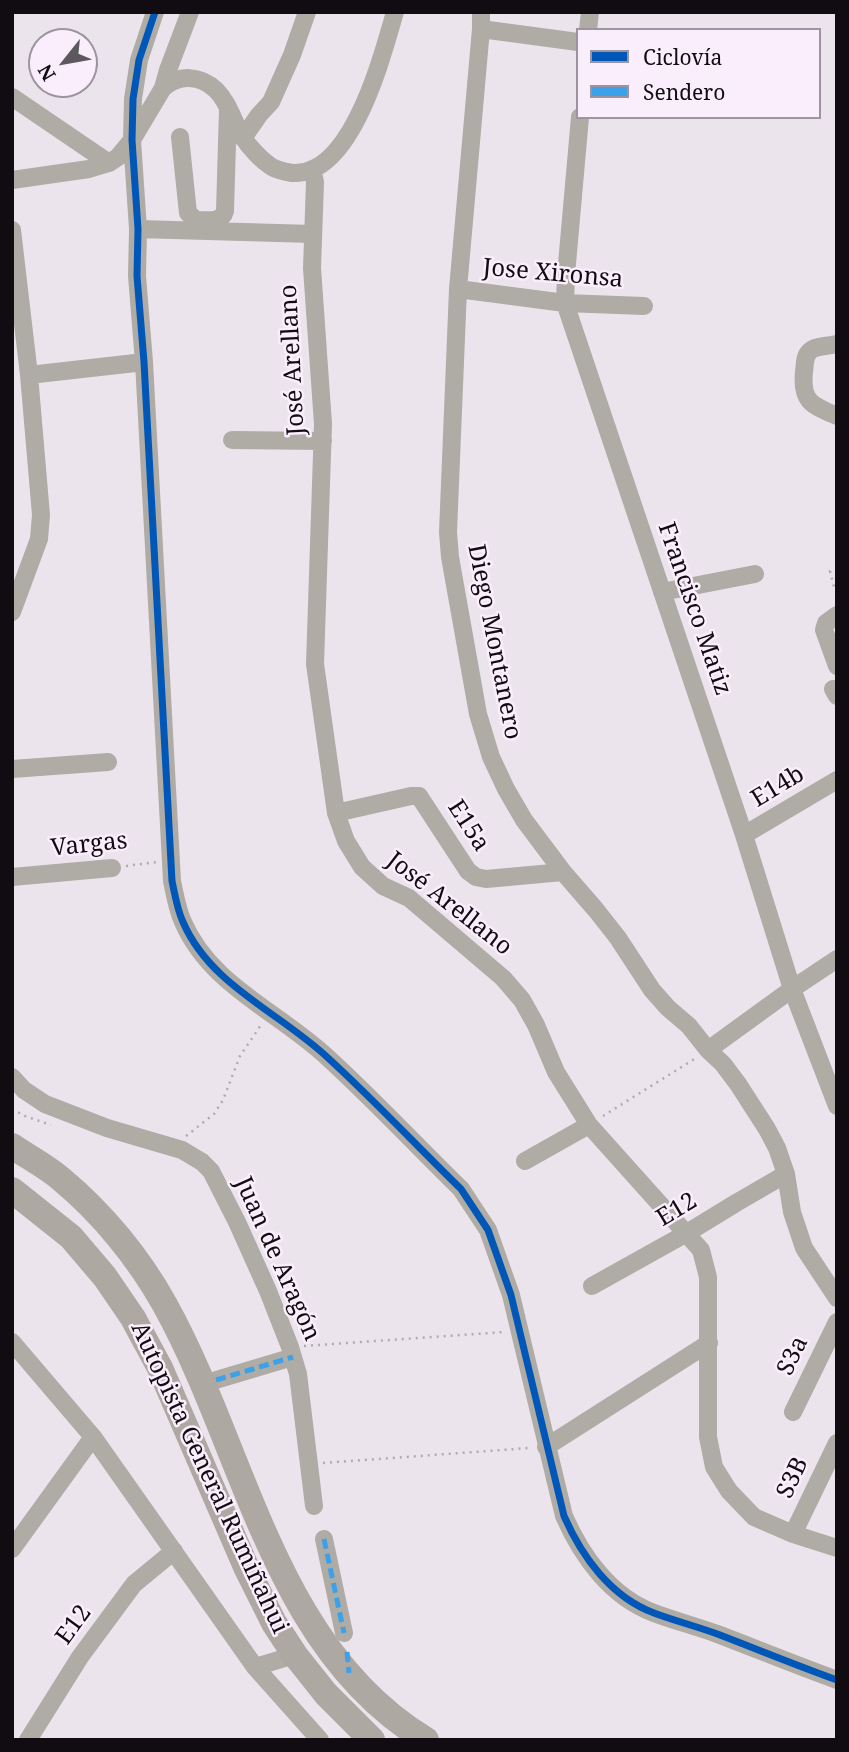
<!DOCTYPE html>
<meta charset="utf-8">
<style>
body{margin:0}
#map{position:relative;width:849px;height:1752px;overflow:hidden;background:#ebe4ec;font-family:"Noto Serif",serif}
canvas{display:block}
.frame{position:absolute;inset:0;border:14px solid #100c11;pointer-events:none}
.legend{position:absolute;left:576px;top:28px;width:245px;height:91px;box-sizing:border-box;background:#faeefc;border:2px solid #9c949e;margin:0;padding:9px 12px;list-style:none;font-size:21px;color:#100c11}
.legend li{display:flex;align-items:center;gap:14px;height:35px}
.legend b{width:35px;border:2px solid #9c949e}
.north{position:absolute;left:28px;top:28px;width:70px;height:70px;box-sizing:border-box;background:#faeefc;border:2px solid #9c949e;border-radius:50%;rotate:239deg;font-size:19px;font-weight:700;line-height:28px;text-align:center;color:#100c11}
.north::after{content:'';display:block;margin:auto;width:24px;height:32px;background:#5d585e;clip-path:polygon(50% 0,100% 100%,50% 72%,0 100%)}
</style>
<div id="map">
<canvas width="849" height="1752"></canvas>
<div class="frame"></div>
<ul class="legend">
<li><b style="height:9px;background:#0057b8"></b>Ciclovía</li>
<li><b style="height:9px;background:#3da1ea"></b>Sendero</li>
</ul>
<div class="north">N</div>
</div>
<script>
const context = document.querySelector('canvas').getContext('2d');
context.lineJoin = 'round';
function strokePath(path, color, width, dash) { context.strokeStyle = color; context.lineWidth = width; context.lineCap = dash ? 'butt' : 'round'; context.setLineDash(dash || []); context.stroke(path); }
function write(font, color, halo, rows, align = 'center') {
  context.font = font + ' "Noto Serif",serif'; context.lineWidth = 5; context.setLineDash([]); context.textBaseline = 'middle'; context.strokeStyle = halo; context.fillStyle = color; for (const [text, x, y, turn = 0] of rows) {
    context.save(); context.translate(x, y); context.rotate((+turn || 0) * Math.PI / 180); context.textAlign = isNaN(turn) ? turn : align; if (halo) context.strokeText(text, 0, 0); context.fillText(text, 0, 0); context.restore();
  }
}
const path = new Path2D(`
 M837 570 830 571 834 587H837
 M126 866 157 862
 M12 1109 25 1116 51 1125
 M603 1116 696 1058
 M186 1136 214 1114 223 1100 240 1056 261 1025
 M304 1346 504 1332
 M323 1463 529 1448`);
const minor = new Path2D(`
 M155 12 139 60 133 99 132 140 138 229 137 276 144 362 172 881C175 895 177 909 183 922 210 985 279 1012 327 1057 373 1099 416 1145 461 1189L488 1230 511 1295 564 1516C582 1557 611 1597 654 1613 675 1621 699 1627 720 1635 759 1650 798 1666 837 1680
 M481 12V29L458 289 448 532 450 557 478 714 491 757 506 789 524 820 563 872 596 910 618 938 652 990 668 1008 689 1026 708 1050 723 1064 738 1084 767 1129 777 1148 786 1174 792 1212 804 1248 837 1298
 M481 29 578 42
 M588 30 590 12
 M163 88 168 70 190 12
 M12 97 109 163
 M580 117 566 275 565 303 744 835 792 989 837 1106
 M180 137 188 213 196 220C207 220 222 223 225 211L228 109
 M243 138 259 115 271 102 292 55 307 12
 M312 169 315 182 312 268 323 424 315 664 336 813 346 841 362 867 383 886 409 898 503 978 522 1000 536 1025 556 1072 589 1125 701 1250 708 1277V1437L714 1467 729 1491 754 1517 793 1534 837 1548
 M12 180 89 169 109 163 118 157 132 140 163 88C179 74 200 75 216 90 229 103 233 121 242 136 249 147 261 160 272 167 277 170 286 172 292 173 352 177 382 56 395 12
 M138 229 313 234
 M12 230 29 375 41 515 39 539 12 612
 M458 289 565 303 644 306
 M837 344C829 346 815 346 810 351 804 356 805 365 804 372 801 402 812 405 837 416
 M29 375 144 362
 M232 440 323 441
 M662 592 755 574
 M837 615 826 623 824 630 837 666
 M833 689 837 696
 M12 769 108 762
 M336 813 411 796H419L468 871 476 877 486 879 563 872
 M744 835 837 780
 M12 877 112 868
 M708 1050 792 989 837 959
 M12 1077 24 1090 45 1104 107 1128 182 1150 202 1162 211 1171 237 1222 268 1291 290 1347 298 1374 314 1506
 M525 1161 589 1125
 M592 1286 687 1233 736 1203 786 1174
 M12 1342 93 1437 255 1667 320 1740
 M216 1380 293 1357
 M793 1412 837 1322
 M546 1447 709 1343
 M793 1534 837 1443
 M324 1539 344 1633
 M12 1549 93 1437
 M255 1667 295 1655
 M28 1740 80 1657 134 1584 174 1551`);
const highway = new Path2D(`
 M12 1146C28 1157 46 1166 61 1179 102 1213 139 1258 165 1305 246 1451 273 1648 426 1740
 M12 1190 71 1237 105 1277 133 1318 160 1368 247 1569 274 1623 295 1655 326 1694 372 1740`);
const quiet = new Path2D(`
 M216 1380 293 1357
 M324 1539 344 1633
 M347 1652 349 1673`);
const cycleway = new Path2D(`
 M155 12 139 60 133 99 132 140 138 229 137 276 144 362 172 881C175 895 177 909 183 922 210 985 279 1012 327 1057 373 1099 416 1145 461 1189L488 1230 511 1295 564 1516C582 1557 611 1597 654 1613 675 1621 699 1627 720 1635 759 1650 798 1666 837 1680`);
const streetNames = [
 ["Jose Xironsa",553,274,5],
 ["José Arellano",293,360,-93],
 ["Francisco Matiz",694,609,71],
 ["Diego Montanero",494,642,79],
 ["E14b",778,787,-31],
 ["E15a",468,826,57],
 ["Vargas",89,845,-6],
 ["José Arellano",449,904,38],
 ["E12",677,1210,-31],
 ["Juan de Aragón",277,1259,66],
 ["S3a",793,1356,-64],
 ["Autopista General Rumiñahui",209,1478,65],
 ["S3B",793,1478,-65],
 ["E12",74,1625,-54]
];
strokePath(path, '#b0acaa', 2.5, [2, 5]);
strokePath(minor, '#afaba5', 18);
strokePath(highway, '#ada8a1', 26);
strokePath(quiet, '#3da1ea', 5, [10, 5]);
strokePath(cycleway, '#0057b8', 7);
write('24px', '#100c11', '#faeefc', streetNames);
</script>
